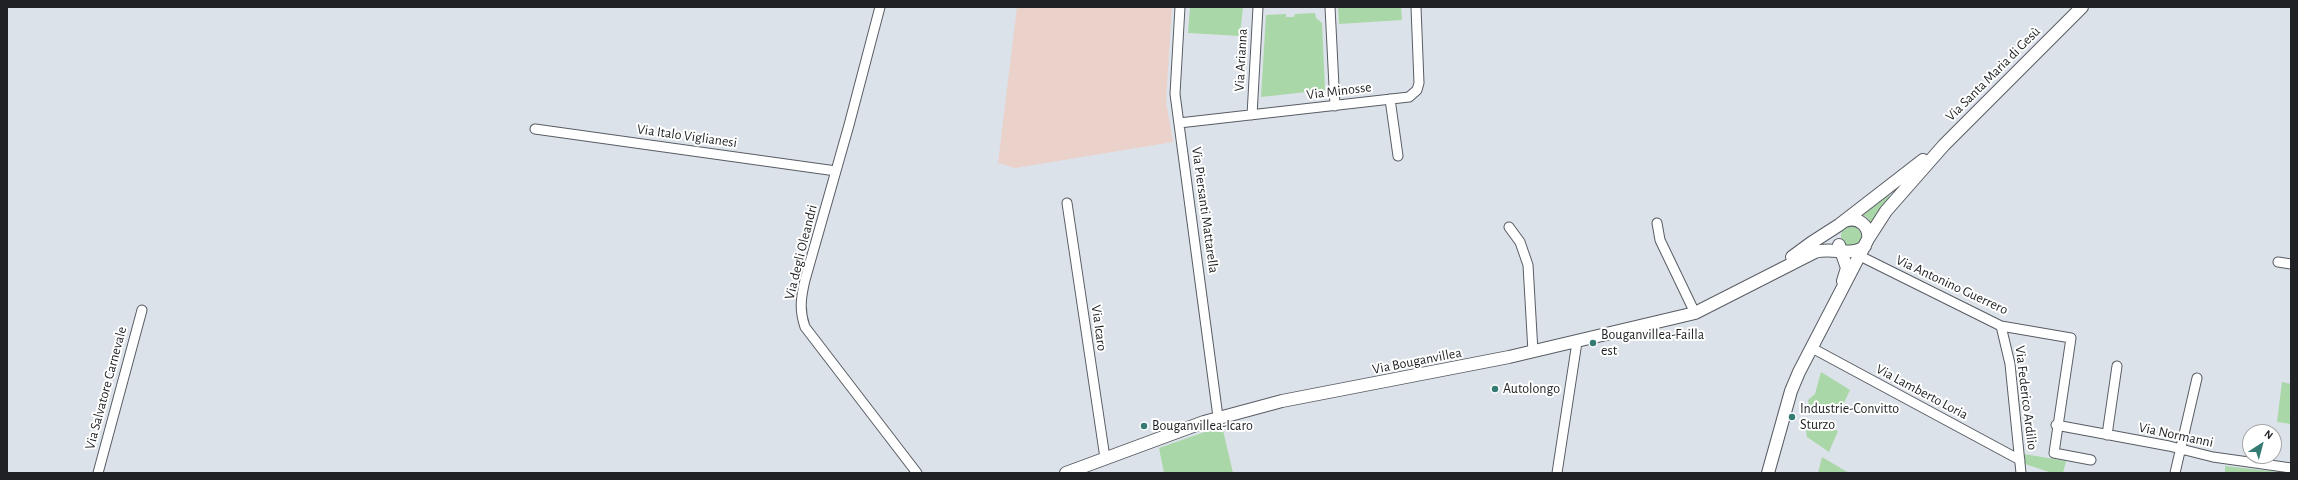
<!DOCTYPE html>
<meta charset="utf-8">
<style>
body{margin:0}
#map{position:relative;width:2298px;height:480px;overflow:hidden;background:#dce2e9;font-family:"Alegreya Sans",sans-serif}
canvas{display:block}
.frame{position:absolute;inset:0;border:8px solid #1f2124;pointer-events:none}
.north{position:absolute;left:2242px;top:424px;width:40px;height:40px;box-sizing:border-box;background:#fff;border:1px solid #a5a6a7;border-radius:50%;rotate:36deg;font-size:11px;font-weight:700;line-height:16px;text-align:center;color:#1f2124}
.north::after{content:'';display:block;margin:auto;width:14px;height:18px;background:#347b74;clip-path:polygon(50% 0,100% 100%,50% 72%,0 100%)}
</style>
<div id="map">
<canvas width="2298" height="480"></canvas>
<div class="frame"></div>
<div class="north">N</div>
</div>
<script>
const context = document.querySelector('canvas').getContext('2d');
context.lineJoin = 'round';
function fillPath(path, color) { context.fillStyle = color; context.fill(path, 'evenodd'); }
function strokePath(path, color, width, dash) { context.strokeStyle = color; context.lineWidth = width; context.lineCap = dash ? 'butt' : 'round'; context.setLineDash(dash || []); context.stroke(path); }
function write(font, color, halo, rows, align = 'center') {
  context.font = font + ' "Alegreya Sans",sans-serif'; context.lineWidth = 4; context.setLineDash([]); context.textBaseline = 'middle'; context.strokeStyle = halo; context.fillStyle = color; for (const [text, x, y, turn = 0] of rows) {
    context.save(); context.translate(x, y); context.rotate((+turn || 0) * Math.PI / 180); context.textAlign = isNaN(turn) ? turn : align; if (halo) context.strokeText(text, 0, 0); context.fillText(text, 0, 0); context.restore();
  }
}
const education = new Path2D(`
 M1017 7H1172L1166 101 1173 142 1015 168 998 163Z`);
const green = new Path2D(`
 M1190 7H1243L1240 36 1188 33Z
 M1338 7H1401L1402 20 1339 24Z
 M1315 13 1316 18 1322 23 1325 90 1261 97 1266 15 1286 14V17H1294L1295 14Z
 M1889 195 1890 197 1871 223 1867 217 1862 215Z
 M1841 236a11 11 0 1 1 22 0a11 11 0 1 1-22 0Z
 M1821 372 1850 390 1842 407 1834 414H1816L1809 407 1808 400 1815 394Z
 M2282 382 2291 384V424L2277 422Z
 M1810 422 1838 431 1829 452 1807 437 1806 429Z
 M1222 426 1233 473H1164L1159 448Z
 M2024 454 2066 461 2063 473H2052L2025 464Z
 M1822 457 1849 473H1818Z
 M2225 466 2288 473H2225Z`);
const minor = new Path2D(`
 M880 7 849 125 805 280C801 297 799 310 805 327L917 473
 M1180 7 1175 94 1218 417
 M1330 7 1335 106
 M1390 99 1398 156
 M1252 115 1258 7
 M1179 123 1409 97 1417 90 1419 83 1416 7
 M535 129 836 171
 M1067 203 1105 458
 M1657 223 1660 240 1695 313
 M1509 227 1520 242 1528 265 1533 352
 M1860 256 2001 326 2071 338 2054 453 2091 460
 M2278 262 2291 264
 M2001 326 2010 364 2021 473
 M1812 348 2020 460
 M2056 425 2169 446 2213 457 2291 468
 M2107 435 2117 366
 M98 473 142 310
 M1557 473 1577 342
 M2175 473 2197 378`);
const major = new Path2D(`
 M1845 221C1858 216 1870 226 1868 239
 M1839 245 1847 268 1843 281
 M1792 257 1811 243 1839 225 1923 160
 M1066 473 1204 422 1282 401 1509 357 1695 313 1815 252C1831 247 1854 257 1865 246
 M1768 473 1791 391 1799 372 1868 239 1886 211 1944 145 2082 7`);
const markers = [
 [1593,343,4,"#347b74"],
 [1495,389,4,"#347b74"],
 [1792,417,4,"#347b74"],
 [1144,426,4,"#347b74"]
];
const streetNames = [
 ["Via Arianna",1241,60,-87],
 ["Via Santa Maria di Gesù",1993,74,-45],
 ["Via Minosse",1339,91,-7],
 ["Via Italo Viglianesi",687,136,8],
 ["Via Piersanti Mattarella",1205,210,82],
 ["Via degli Oleandri",801,252,-76],
 ["Via Antonino Guerrero",1952,285,25],
 ["Via Icaro",1099,328,82],
 ["Via Bouganvillea",1417,361,-11],
 ["Via Salvatore Carnevale",106,388,-75],
 ["Via Lamberto Loria",1922,392,28],
 ["Via Federico Ardilio",2026,398,83],
 ["Via Normanni",2176,435,12]
];
const poiNames = [
 ["Bouganvillea-Failla",1601,335],
 ["est",1601,351],
 ["Autolongo",1503,389],
 ["Industrie-Convitto",1800,409],
 ["Sturzo",1800,425],
 ["Bouganvillea-Icaro",1152,426]
];
fillPath(education, '#ead1c9');
fillPath(green, '#aad7a7');
strokePath(minor, '#585d64', 11);
strokePath(major, '#585d64', 14);
strokePath(minor, '#fff', 9);
strokePath(major, '#fff', 12);
for (const [x, y, r, color] of markers) { const dot = new Path2D(); dot.arc(x, y, r, 0, 2 * Math.PI); context.fillStyle = color; context.fill(dot); strokePath(dot, '#fff', 1.5); }
write('14px', '#1f2124', '#fff', streetNames);
write('14px', '#1f2124', '#fff', poiNames, 'left');
</script>
